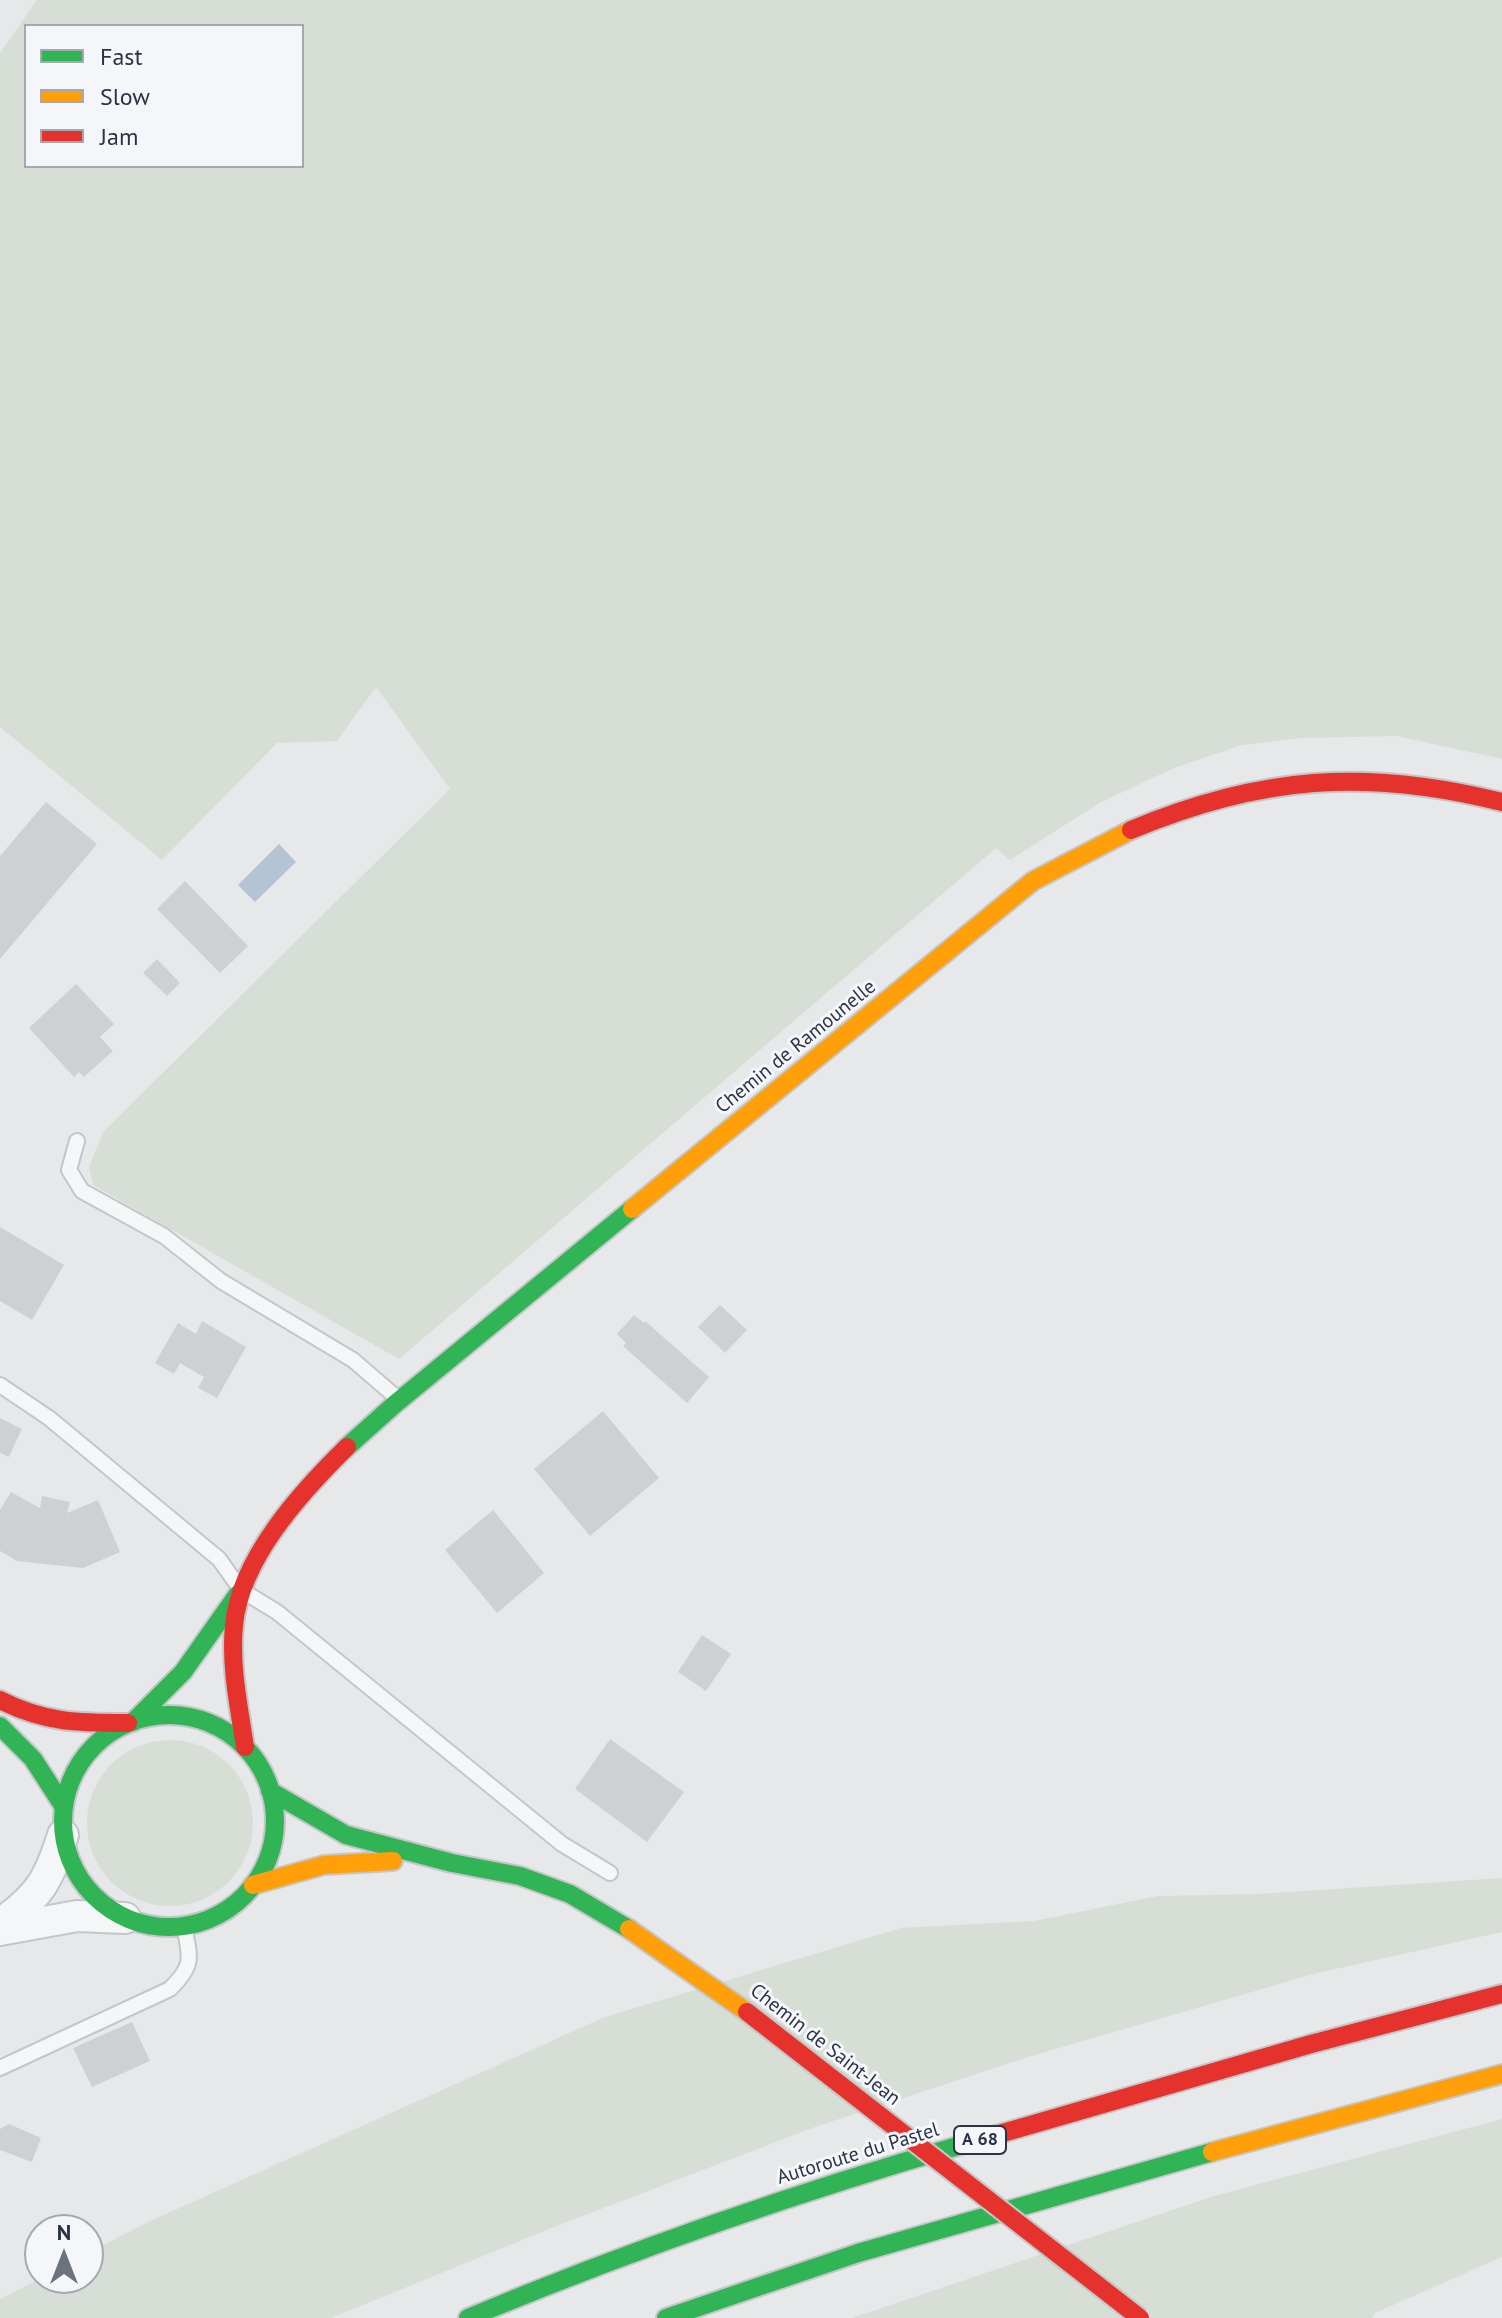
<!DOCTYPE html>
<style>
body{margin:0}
#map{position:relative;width:1502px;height:2318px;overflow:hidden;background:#e6e8ea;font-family:"PT Sans",sans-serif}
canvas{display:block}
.legend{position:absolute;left:24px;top:24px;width:280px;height:144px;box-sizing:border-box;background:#f4f6f9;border:2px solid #a4a8b1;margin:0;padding:10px 14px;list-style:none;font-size:24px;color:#2b3445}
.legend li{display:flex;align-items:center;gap:16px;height:40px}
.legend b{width:40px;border:2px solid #a4a8b1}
.north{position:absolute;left:24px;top:2214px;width:80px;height:80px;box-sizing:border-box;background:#f4f6f9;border:2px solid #a4a8b1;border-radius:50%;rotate:0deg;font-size:22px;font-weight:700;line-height:32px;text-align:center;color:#2b3445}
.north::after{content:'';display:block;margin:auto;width:28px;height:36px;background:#6c737f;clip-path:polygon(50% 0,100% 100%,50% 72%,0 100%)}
</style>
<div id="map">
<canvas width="1502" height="2318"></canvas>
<ul class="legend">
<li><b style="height:10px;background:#30b455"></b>Fast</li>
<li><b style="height:10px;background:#ff9f0a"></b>Slow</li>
<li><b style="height:10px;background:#e5322d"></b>Jam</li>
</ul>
<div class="north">N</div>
</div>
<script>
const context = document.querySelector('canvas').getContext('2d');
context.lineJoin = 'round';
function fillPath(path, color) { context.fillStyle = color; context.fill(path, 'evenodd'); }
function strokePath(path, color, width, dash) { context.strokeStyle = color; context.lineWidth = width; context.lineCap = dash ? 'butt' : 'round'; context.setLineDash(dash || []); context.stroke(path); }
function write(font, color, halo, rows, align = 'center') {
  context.font = font + ' "PT Sans",sans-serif'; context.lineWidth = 6; context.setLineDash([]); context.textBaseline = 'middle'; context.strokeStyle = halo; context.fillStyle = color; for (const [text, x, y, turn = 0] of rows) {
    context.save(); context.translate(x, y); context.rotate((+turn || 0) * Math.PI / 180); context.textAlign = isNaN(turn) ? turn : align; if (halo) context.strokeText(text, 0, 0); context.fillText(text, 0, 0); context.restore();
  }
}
const green = new Path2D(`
 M37 0H1502V759L1397 736 1302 738 1242 745 1174 768 1101 802 1010 860 996 848 399 1359 93 1185 89 1167 103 1132 450 789 376 687 337 741 277 743 162 860 0 727V53ZM26 26H302V166H26Z
 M87 1823a83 83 0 1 1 166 0a83 83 0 1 1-166 0Z
 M1502 1878V1932L1317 1973 1028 2057 815 2127 554 2227 331 2318H0V2299L41 2278H88V2253L148 2222 605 2017 901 1928 1034 1921 1158 1896 1258 1894Z
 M1502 2119V2257L1375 2313 1372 2318H852L1214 2196Z`);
const water = new Path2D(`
 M279 844 296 862 255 902 238 885Z`);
const building = new Path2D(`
 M46 802 97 844 0 959V856Z
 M185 881 248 946 220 973 157 909Z
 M157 959 180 983 167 996 143 973Z
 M76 984 114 1024 100 1037 113 1051 84 1077 79 1072 74 1077 29 1028Z
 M0 1227 64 1265 32 1320 0 1301Z
 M720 1305 747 1330 725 1353 698 1327Z
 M634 1315 644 1323 645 1321 709 1377 687 1403 623 1346 626 1343 617 1334Z
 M202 1321 246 1347 217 1398 198 1388 204 1377 180 1363 174 1374 155 1363 178 1323 196 1334Z
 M603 1411 659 1478 590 1536 534 1469Z
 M0 1418 22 1429 9 1457 0 1453Z
 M11 1492 40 1508 42 1496 70 1502 67 1513 98 1500 120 1552 83 1568 17 1561 0 1551V1510Z
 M493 1510 544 1573 497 1613 445 1550Z
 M702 1635 731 1654 706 1691 678 1672Z
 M610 1739 684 1792 647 1842 575 1789Z
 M132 2022 150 2061 92 2087 73 2048Z
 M9 2124 41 2138 32 2162 0 2150V2129Z`);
const lane = new Path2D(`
 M77 1141 69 1170 82 1191 164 1236 221 1281 353 1360 396 1397
 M0 1385 49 1418 219 1559 241 1590 277 1612 562 1844 610 1873
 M0 2068 170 1989C195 1964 190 1958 184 1926`);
const street = new Path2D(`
 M0 1924C39 1897 49 1880 63 1835
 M0 1930 77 1916 125 1918`);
const fast = new Path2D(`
 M347 1447 395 1404 632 1209
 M63 1821a106 106 0 1 1 212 0a106 106 0 1 1-212 0Z
 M133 1722 183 1672 238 1594
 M0 1726 33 1759 64 1807
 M270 1791 346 1835 452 1863 520 1876 570 1894 629 1929
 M468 2318C631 2250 798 2192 968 2143
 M666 2318 858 2253 1212 2152`);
const slow = new Path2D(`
 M632 1209 1033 881 1131 830
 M253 1885 324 1865 393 1861
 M629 1929 747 2012
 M1212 2152 1502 2074`);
const jam = new Path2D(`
 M1131 830C1260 776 1366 768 1502 802
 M0 1700C45 1723 79 1723 128 1723
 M245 1747C239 1707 230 1666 234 1625 240 1559 301 1492 347 1447
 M968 2143 1311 2044 1502 1994`);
const jamBridge = new Path2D(`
 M747 2012 1140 2318`);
const shields = [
 [980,2140,52]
];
const shieldNames = [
 ["A 68",980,2140]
];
const streetNames = [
 ["Chemin de Ramounelle",796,1047,-39],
 ["Chemin de Saint-Jean",825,2045,38],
 ["Autoroute du Pastel",858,2154,-17]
];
fillPath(green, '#d6ded6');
fillPath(water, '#b4c4d5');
fillPath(building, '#ced0d3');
strokePath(lane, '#c4c6c8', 18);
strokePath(street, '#c4c6c8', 34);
strokePath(fast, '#c4c6c8', 22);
strokePath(slow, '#c4c6c8', 22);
strokePath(jam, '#c4c6c8', 22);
strokePath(lane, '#f5f6f7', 14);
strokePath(street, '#f5f6f7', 30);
strokePath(fast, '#30b455', 18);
strokePath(slow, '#ff9f0a', 18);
strokePath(jam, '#e5322d', 18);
strokePath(jamBridge, '#c4c6c8', 22, []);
strokePath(jamBridge, '#e5322d', 18);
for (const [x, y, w] of shields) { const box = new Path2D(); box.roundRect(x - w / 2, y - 14, w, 28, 6); context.fillStyle = '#f4f6f9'; context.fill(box); strokePath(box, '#2b3445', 2); }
write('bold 18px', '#2b3445', null, shieldNames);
write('20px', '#2b3445', '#f4f6f9', streetNames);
</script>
